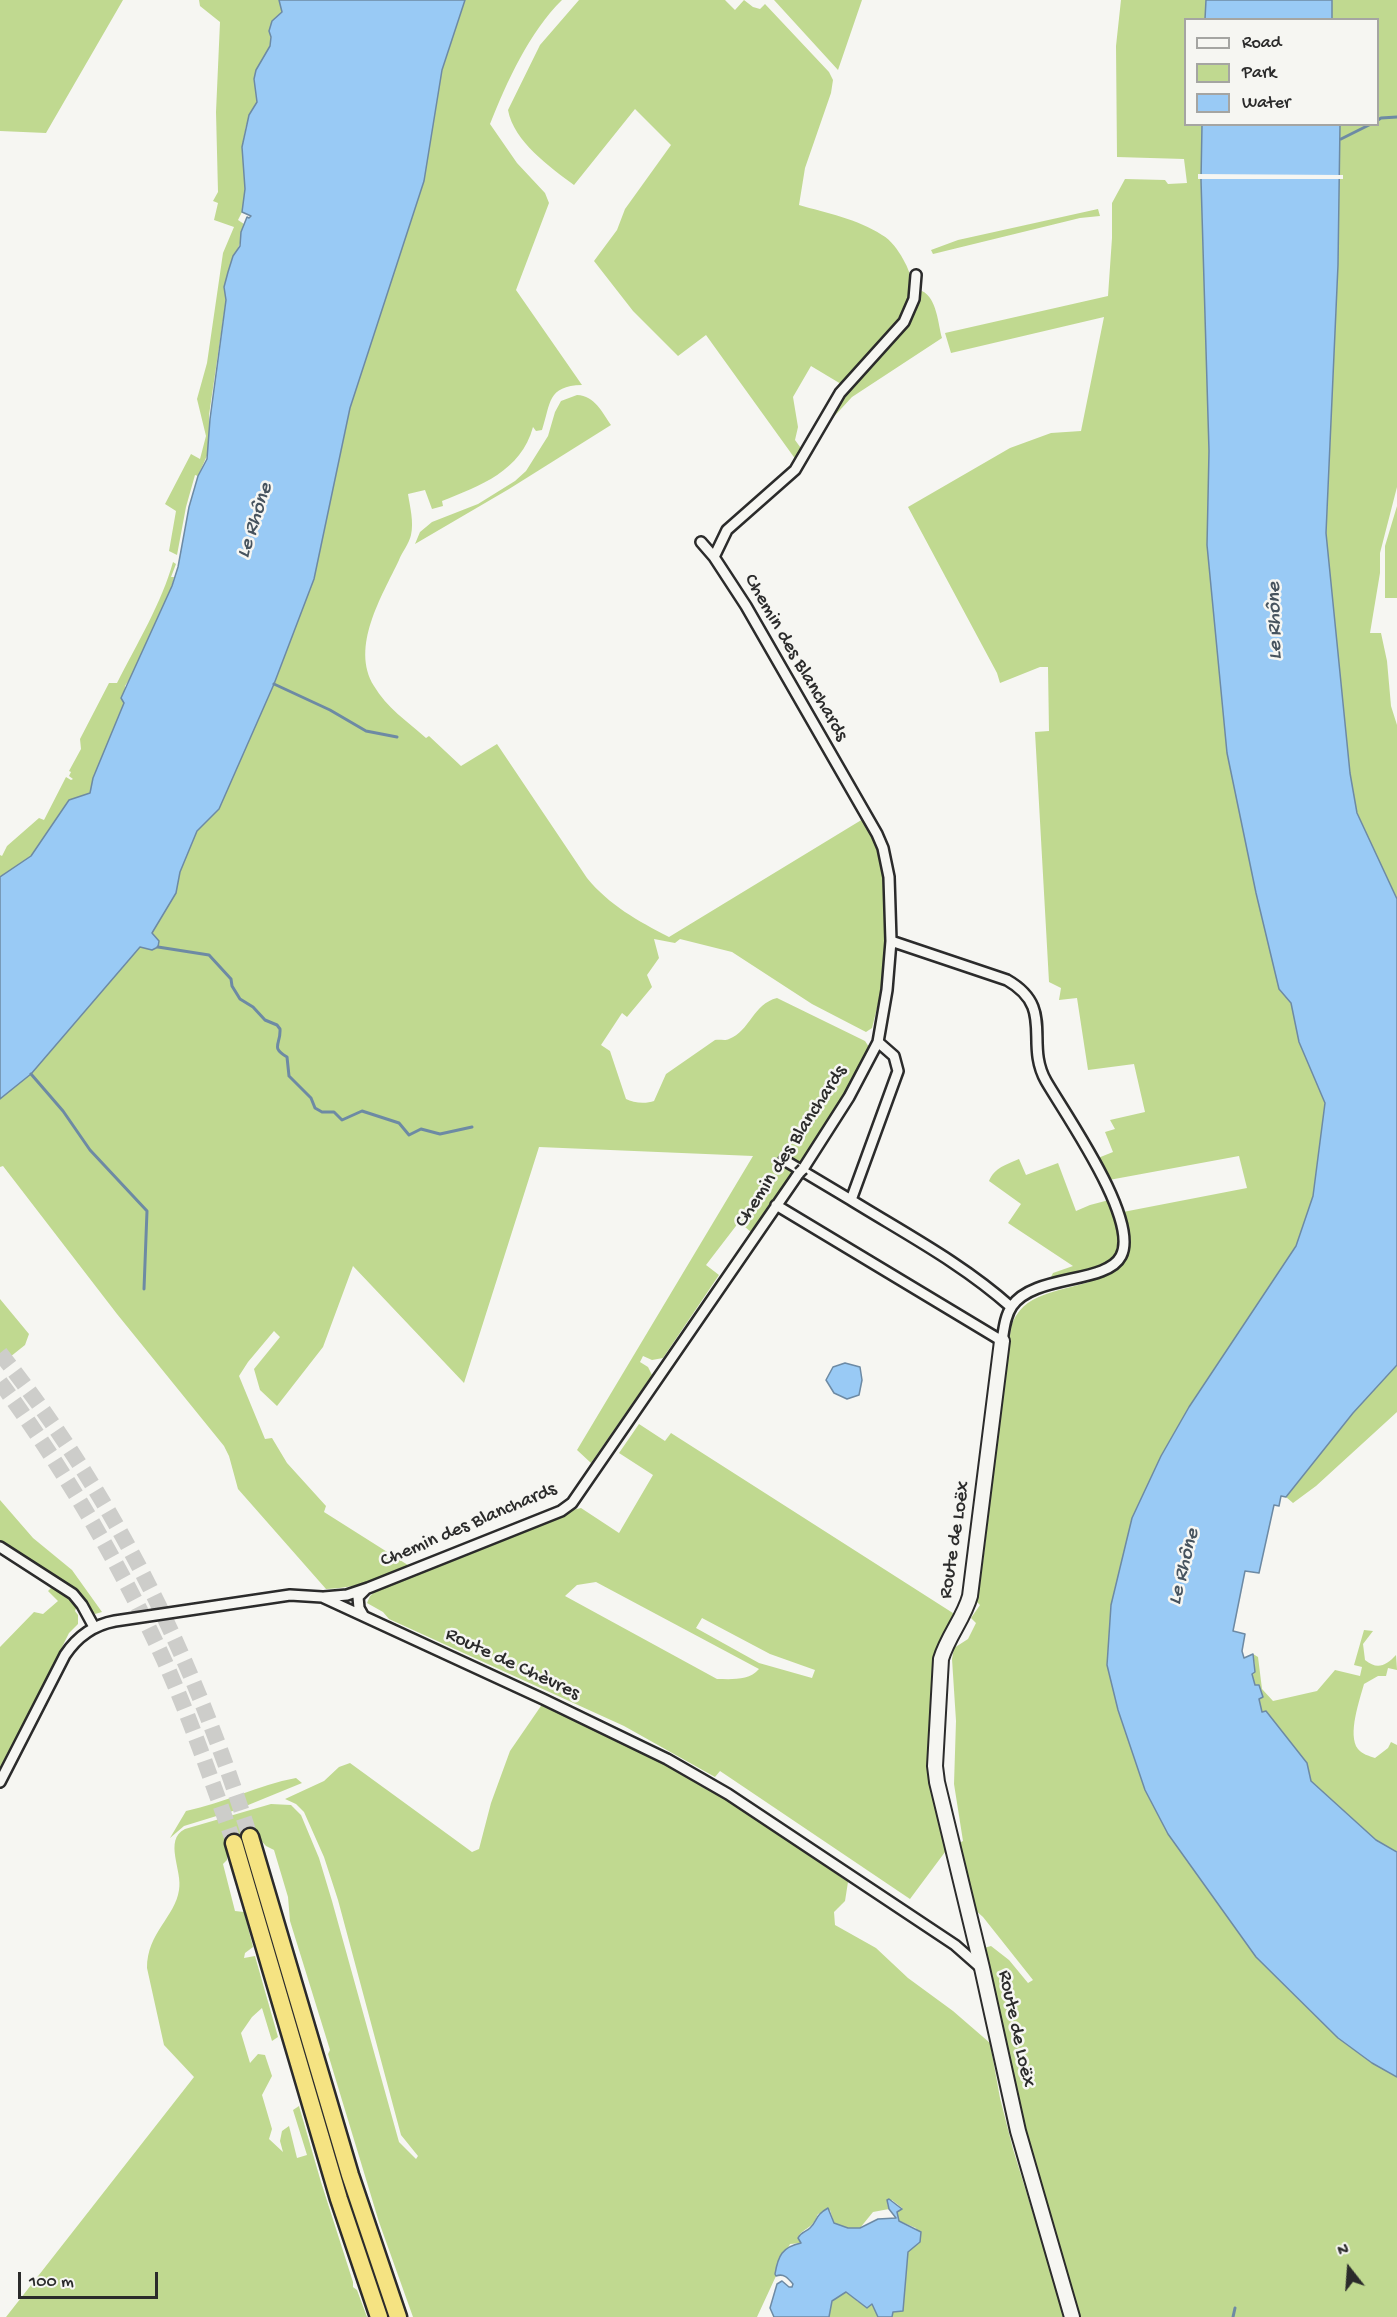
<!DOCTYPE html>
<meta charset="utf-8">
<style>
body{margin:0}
#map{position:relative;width:1397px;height:2317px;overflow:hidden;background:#f6f6f2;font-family:"Gochi Hand",sans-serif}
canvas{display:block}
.legend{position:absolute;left:1184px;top:18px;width:195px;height:108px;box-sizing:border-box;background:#f6f6f2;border:2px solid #a5a5a2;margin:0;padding:8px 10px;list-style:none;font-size:18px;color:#2b2b2b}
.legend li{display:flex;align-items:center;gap:12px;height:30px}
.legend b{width:30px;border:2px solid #a5a5a2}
.north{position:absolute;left:1319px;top:2239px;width:60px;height:60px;-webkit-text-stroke:4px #f6f6f2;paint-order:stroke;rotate:343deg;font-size:16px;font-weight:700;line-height:24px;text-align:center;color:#2b2b2b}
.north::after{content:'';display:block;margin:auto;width:21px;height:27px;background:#2b2b2b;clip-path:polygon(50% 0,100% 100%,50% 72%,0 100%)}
.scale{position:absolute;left:18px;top:2272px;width:140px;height:27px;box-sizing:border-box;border:3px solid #2b2b2b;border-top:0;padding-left:8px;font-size:18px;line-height:21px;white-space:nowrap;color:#2b2b2b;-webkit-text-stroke:4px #f6f6f2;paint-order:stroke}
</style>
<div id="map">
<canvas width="1397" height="2317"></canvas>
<ul class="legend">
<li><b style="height:8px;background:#f6f6f2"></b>Road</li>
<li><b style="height:16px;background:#c0d990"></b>Park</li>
<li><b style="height:16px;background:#99caf5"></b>Water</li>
</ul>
<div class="north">N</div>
<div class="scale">100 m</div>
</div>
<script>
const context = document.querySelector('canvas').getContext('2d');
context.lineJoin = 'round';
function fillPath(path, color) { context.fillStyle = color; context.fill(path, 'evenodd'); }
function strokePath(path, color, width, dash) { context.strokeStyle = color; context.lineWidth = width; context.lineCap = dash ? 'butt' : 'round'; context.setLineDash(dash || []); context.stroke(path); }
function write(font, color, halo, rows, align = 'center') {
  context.font = font + ' "Gochi Hand",sans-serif'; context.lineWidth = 5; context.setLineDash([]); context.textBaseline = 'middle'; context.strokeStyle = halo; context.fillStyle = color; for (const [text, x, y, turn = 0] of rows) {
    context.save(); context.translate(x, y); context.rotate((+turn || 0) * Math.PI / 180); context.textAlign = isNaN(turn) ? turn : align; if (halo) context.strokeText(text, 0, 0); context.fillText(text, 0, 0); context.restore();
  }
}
const green = new Path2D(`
 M0 0H123L46 133 0 131Z
 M199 0H279L283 9 271 37 270 46 254 79 257 102 246 126 242 147 245 189 242 212 238 220 244 224C241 232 242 241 238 248 230 265 224 281 226 300L209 415V451L198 476 195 475 186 507 177 555 169 551 176 511 165 504 191 454 200 459 206 436 197 399 207 363 223 253 234 227 214 220 218 203 213 201 218 192 216 112 220 22 200 6Z
 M465 0H562C530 31 506 83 490 124L517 163 545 193 549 203 516 290 582 385C547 386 551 403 542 430L536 431 533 427C521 471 480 486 442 501L443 506 432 509 425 490 408 494C410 507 414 522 411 535 409 544 402 552 399 560 382 596 350 647 374 686 386 707 408 722 426 738L429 736 461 766 497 744 587 878C609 905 638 921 669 937L863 819 877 846 883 866 885 952 880 996 872 1028 866 1032 812 1004 732 952 680 939 675 943 654 939 659 958 647 975 652 987 627 1017 622 1013 601 1045 610 1051 626 1099C633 1103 646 1104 654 1101L666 1074 715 1040C720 1039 725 1041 729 1039 750 1031 753 1004 777 998L865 1041 869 1047 845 1096 781 1192 770 1203 751 1232 739 1222 706 1265 719 1275 663 1358 652 1360 643 1356 640 1362 648 1367 652 1375 591 1463 577 1450 753 1156 539 1147 464 1383 353 1266 323 1347 277 1406 260 1390 254 1369 280 1337 274 1331 248 1362 239 1376 265 1439 272 1438 287 1463 326 1506 324 1512 411 1567C383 1578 357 1588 326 1589L238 1489 229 1456 224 1446 117 1314 3 1166 0 1167V1099L31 1074 140 947 152 950 151 933 176 893 180 872 197 831 219 809 274 684 314 579 350 408 442 70Z
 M579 0H725L735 10 744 0 753 7 760 9 765 4 829 72 833 80 831 93 805 168 799 205C826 213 858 219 882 235 891 240 898 250 903 259 925 295 900 322 876 348 865 360 853 373 841 384L811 366 793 397 798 427 795 440 803 451 796 460 706 335 678 356 633 311 594 261 617 230 625 209 671 145 635 109 574 185C550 167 514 142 508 110L540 45Z
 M774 0H862L838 70Z
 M1121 0H1206L1205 19 1186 20V124L1202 125 1201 180 1209 451 1207 545 1227 753 1256 893 1279 989 1291 1003 1299 1042 1325 1103 1313 1196 1296 1246 1189 1407 1161 1456 1132 1518 1111 1605 1107 1665 1118 1710 1145 1790 1168 1834 1256 1957 1338 2038 1372 2063 1397 2077V2317H1077L1024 2131 984 1948 991 1946 1009 1960 1028 1983 1033 1980 983 1917 974 1909 957 1844 963 1841 954 1784 956 1721 952 1659 954 1648 968 1639 976 1623 971 1618 980 1605 974 1599 978 1573 983 1562 1011 1327C1022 1292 1059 1292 1089 1282L1084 1272 1051 1277 1053 1273 1073 1266 1008 1223 1021 1204 989 1181C995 1167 1006 1165 1019 1159L1026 1175 1058 1163 1076 1211 1090 1205 1109 1200 1116 1216 1123 1212 1247 1188 1239 1156 1109 1180 1098 1158 1113 1152 1105 1132 1115 1129 1110 1120 1145 1112 1134 1064 1088 1070 1077 998 1059 1000 1061 988 1049 982 1035 732 1049 731 1048 667H1040L1000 683 997 673 908 507 1010 448 1051 433 1081 431 1104 317 951 353 945 333 1108 296 1112 238V203L1125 179 1165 180 1168 184 1187 183 1184 159 1117 157 1116 46Z
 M1332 0H1397V487L1380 553V573L1370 633H1381L1387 661 1391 706 1397 725V899L1357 813 1350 773 1326 533 1338 265 1340 125 1378 124V20L1332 19Z
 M1098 209 1100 216 1080 218 933 254 931 250 958 240Z
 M922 291C937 298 938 324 942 338L852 397 828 423 808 456 843 394 893 340 919 293Z
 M577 395C595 396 602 412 611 425L509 489 415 544 420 532 432 522 478 504 515 481 526 471 548 436 555 412 561 401Z
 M1397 506V598H1385V546Z
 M173 562 176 564 171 577H174L172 586 136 669 125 686 124 703 93 778 90 793 45 853 0 878V855L2 856 7 846 39 818 44 820 66 777 71 780 73 779 69 776 71 772 69 771 81 749 80 739 109 683H117C137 644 162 602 173 562Z
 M0 1299 29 1334 25 1345 0 1365Z
 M1397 1347V1412L1316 1486 1293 1503 1286 1497Z
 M639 1424 665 1441 671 1433 956 1615 940 1640 934 1661 929 1750 948 1848 910 1899 720 1771 715 1777 624 1726 389 1619 383 1612 367 1603 370 1596 377 1590 568 1511 581 1508 619 1533 653 1475 619 1453ZM596 1582 759 1669C749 1681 731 1679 717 1679L565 1596 577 1585ZM702 1618 770 1654 815 1670 812 1678 759 1663 696 1628Z
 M0 1500 33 1538 72 1570 102 1612 95 1614 72 1586 32 1564 0 1541Z
 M53 1586 66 1594 77 1606 75 1611 78 1615V1624L69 1633 0 1772V1647L34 1612 43 1614 58 1601 48 1591Z
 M1364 1630 1373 1631 1363 1644 1365 1660C1377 1670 1386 1666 1396 1655L1397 1670 1388 1668 1386 1676H1378L1364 1684C1360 1699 1347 1735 1358 1749 1362 1754 1369 1756 1375 1758L1388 1748 1391 1742 1397 1745V1852L1376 1840 1311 1781 1307 1763 1262 1712 1258 1699 1259 1685H1255L1251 1674 1255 1667 1253 1654 1258 1657 1262 1689 1273 1701 1317 1691 1335 1670 1360 1676 1362 1667 1354 1665Z
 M543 1703 666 1763 718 1793 848 1882 845 1901 834 1912 835 1925 876 1948 908 1978 953 2011 990 2043 1000 2098 1013 2149 1065 2317H892L893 2312 903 2311 908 2252 920 2242 916 2228 899 2221 897 2212 902 2208 892 2200 887 2203 889 2209 873 2212 860 2228H848L834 2223 830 2210 818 2214C812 2230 804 2227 798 2237L801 2243 790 2244 775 2274 776 2276 757 2317H413L379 2222 328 2054 330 2050 290 1921 288 1897 274 1850 266 1846 255 1834 243 1845 231 1846 227 1852V1860L223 1864 235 1911 244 1912 253 1947 245 1953 244 1958 255 1956 278 2037 272 2041 262 2008 252 2017 241 2033 250 2063 258 2054 265 2055 272 2076 262 2095 272 2129 269 2139 283 2152 280 2141 282 2131 289 2126 297 2158 307 2155 293 2110 299 2106 321 2182 353 2282V2287L357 2290 367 2317H6L194 2077 164 2045 147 1968C147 1933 175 1917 179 1890 183 1871 163 1840 185 1829L271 1804 291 1805 301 1815 319 1858 332 1901 399 2142 416 2159 418 2156 401 2135 338 1900 324 1857 304 1812 296 1804 285 1799 324 1781 339 1767 350 1763 472 1852 479 1849 491 1803 510 1751Z
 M296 1778 302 1783 236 1810 184 1826 170 1838 186 1811C224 1803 258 1785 296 1778Z
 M850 2290 858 2302 869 2298 883 2317H825V2313L837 2294Z`);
const water = new Path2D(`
 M279 0H465L442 70 424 181 350 408 314 579 274 684 219 809 197 831 180 872 176 893 152 933 159 941 158 947 152 950 140 947 31 1074 0 1099V877L31 856 69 800 90 793 93 778 124 703 121 698 172 586 178 567 189 507 198 476 207 459 210 419 226 300 224 287 228 272 233 256 240 246 241 232 247 217 249 218 251 216 242 212 245 189 242 147 249 115 257 102 254 79 256 70 270 46 271 37 269 31 272 21 282 12Z
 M1206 0H1332V19H1205Z
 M1202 125H1340L1338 265 1326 533 1350 773 1357 813 1397 899V1365L1353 1413 1286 1497 1281 1496 1279 1506 1274 1505 1259 1573 1245 1571 1233 1631 1245 1634 1242 1651 1244 1658 1253 1654 1255 1672 1252 1674 1255 1685H1259L1263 1697 1259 1699 1262 1712 1266 1711 1307 1763 1311 1781 1376 1840 1397 1852V2077L1372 2063 1338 2038 1256 1957 1168 1834 1145 1790 1118 1710 1107 1665 1111 1605 1132 1518 1161 1456 1189 1407 1296 1246 1313 1196 1325 1103 1299 1042 1291 1003 1279 989 1256 893 1227 753 1207 545 1209 451 1201 180Z
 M845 1363 860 1367 862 1380 859 1395 847 1399 834 1393 826 1380 833 1367Z
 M889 2199 902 2209 897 2212 899 2221 921 2232 920 2242 908 2252 903 2311 893 2312 892 2317H878L872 2304 867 2308 846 2292 832 2301 829 2317H774L770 2308 777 2284 782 2281 789 2287H792L793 2284C788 2278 784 2273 776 2276L775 2274C778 2256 782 2247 801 2243L798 2238C801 2232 806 2232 810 2228 819 2219 814 2216 828 2208L834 2223 848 2228H860L878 2219 896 2218 889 2209 887 2200Z`);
const pier = new Path2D(`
 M1198 174 1343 175V179H1198Z`);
const stream = new Path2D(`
 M1378 120 1381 118 1397 117
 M1341 139 1371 124
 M274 684 330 710 366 731 397 737
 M158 947 209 955 231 979 232 986 240 999 253 1007 265 1020 277 1025 280 1029C281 1045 270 1047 287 1057L289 1076 311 1098 315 1108 322 1112H334L342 1120 362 1111 399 1123 409 1135 421 1129 440 1134 472 1127
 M31 1074 63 1111 90 1150 147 1211 144 1289
 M1233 2317 1235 2308`);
const highwayTunnel = new Path2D(`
 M0 1353C117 1501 193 1657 250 1837
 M0 1382C64 1469 119 1562 164 1660 191 1720 212 1782 234 1843`);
const street = new Path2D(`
 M701 542 714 557 746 606 877 834 883 848 889 877 891 941 887 990 878 1042 849 1097 803 1169
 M714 557 727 530 795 470 840 393 904 322 914 299 916 275
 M878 1042 894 1056 898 1071 851 1200C906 1234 963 1264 1011 1307
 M784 1160 851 1200
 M776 1205 1002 1341C1004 1329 1005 1316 1012 1306 1034 1274 1107 1284 1121 1256 1140 1220 1065 1114 1046 1081 1024 1042 1056 1008 1007 980L891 941
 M0 1547 73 1594 82 1605 94 1627
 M324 1597 347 1595 368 1588 561 1511 572 1503 799 1173
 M363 1615 359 1608 358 1597 366 1589
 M0 1782 65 1655C77 1637 93 1625 115 1621L290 1595 322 1597 543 1699 667 1759 728 1794 955 1945 980 1967`);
const secondary = new Path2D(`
 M1002 1341 970 1596C964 1618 948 1636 941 1659L935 1766 937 1782 982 1968 1018 2131 1072 2317`);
const highway = new Path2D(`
 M250 1837 350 2175 398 2317
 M234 1843 339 2199 379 2317`);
const streetBridge = new Path2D(`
 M799 1173 803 1169`);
const streetNames = [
 ["Chemin des Blanchards",795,658,60],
 ["Chemin des Blanchards",792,1147,-57],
 ["Chemin des Blanchards",469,1526,-23],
 ["Route de Loëx",956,1540,-81],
 ["Route de Chèvres",512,1665,25],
 ["Route de Loëx",1015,2029,78]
];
const waterNames = [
 ["Le Rhône",256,521,-72],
 ["Le Rhône",1276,621,-91],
 ["Le Rhône",1185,1567,-76]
];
fillPath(green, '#c0d990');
fillPath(water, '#99caf5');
strokePath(water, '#6d8aa4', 1.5);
fillPath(pier, '#f6f6f2');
strokePath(stream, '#6d8aa4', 3);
strokePath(highwayTunnel, '#cdcdca', 16, [16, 8]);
strokePath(street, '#2b2b2b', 14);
strokePath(secondary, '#2b2b2b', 18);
strokePath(highway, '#2b2b2b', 21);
strokePath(street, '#f6f6f2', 9);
strokePath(secondary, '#f6f6f2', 14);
strokePath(highway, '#f5e382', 16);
strokePath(streetBridge, '#2b2b2b', 14, []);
strokePath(streetBridge, '#f6f6f2', 9);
write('20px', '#2b2b2b', '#f6f6f2', streetNames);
write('italic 21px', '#46535e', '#f6f6f2', waterNames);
</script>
